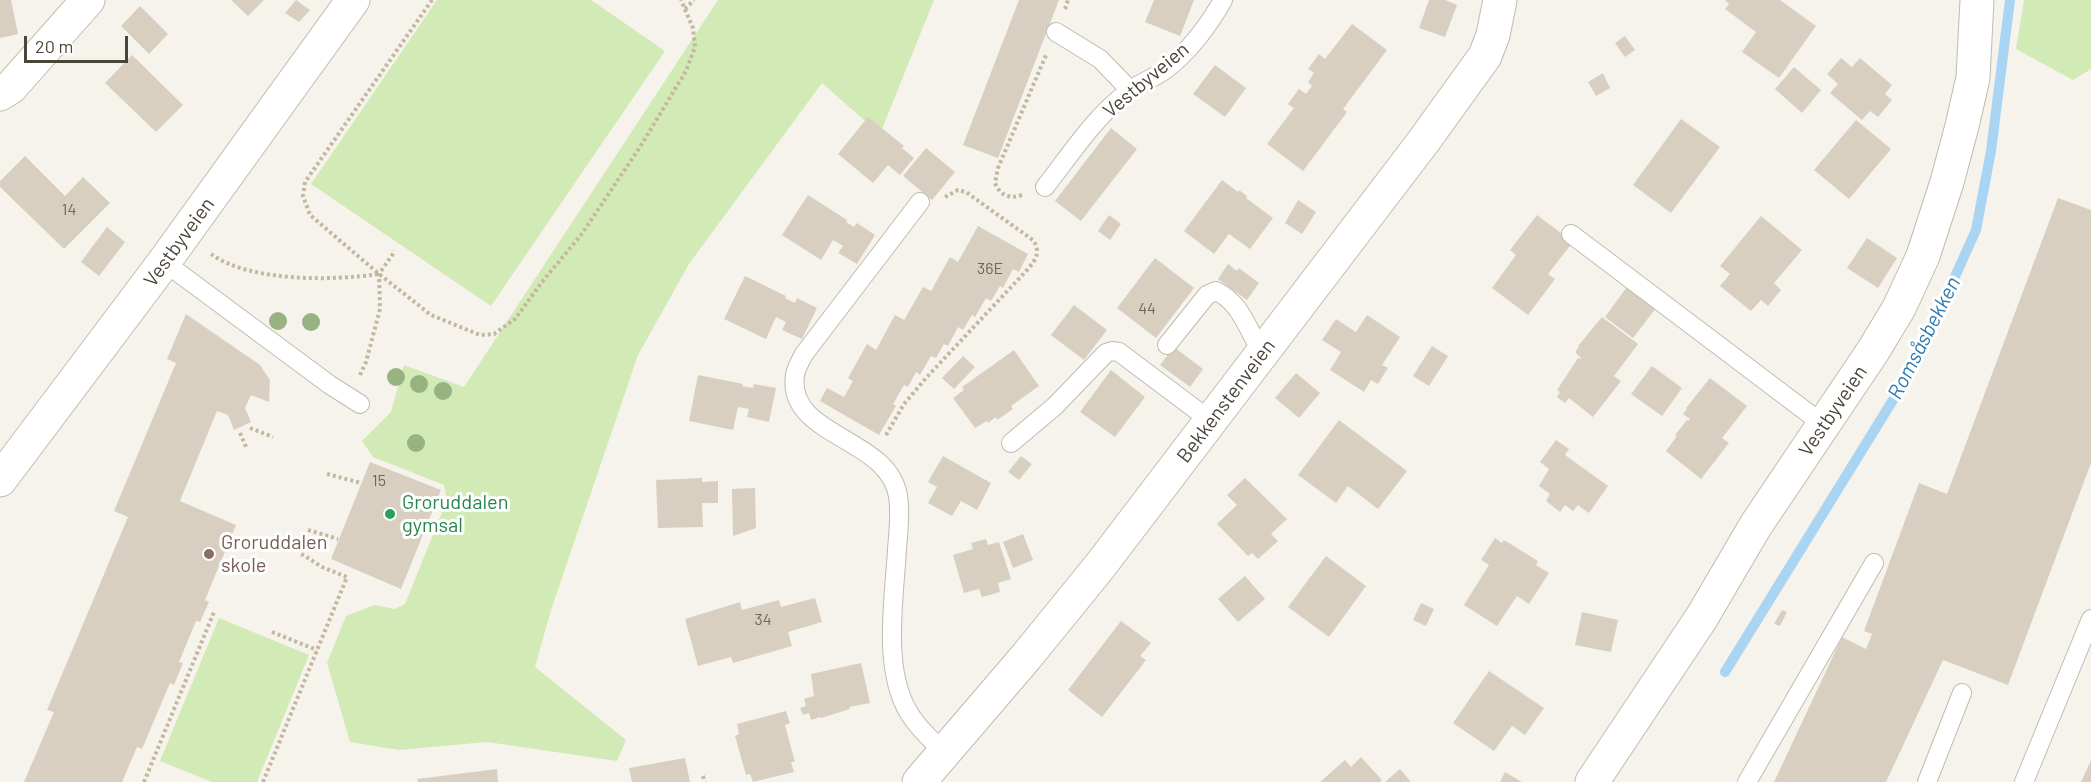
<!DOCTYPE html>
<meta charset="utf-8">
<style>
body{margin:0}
#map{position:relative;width:2091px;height:782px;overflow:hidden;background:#f6f3ec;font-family:Barlow,sans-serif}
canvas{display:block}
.scale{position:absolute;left:24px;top:36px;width:104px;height:27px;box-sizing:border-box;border:3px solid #4b4439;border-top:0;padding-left:8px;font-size:18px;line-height:21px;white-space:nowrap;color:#4b4439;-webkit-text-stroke:4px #fff;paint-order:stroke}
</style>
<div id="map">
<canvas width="2091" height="782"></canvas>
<div class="scale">20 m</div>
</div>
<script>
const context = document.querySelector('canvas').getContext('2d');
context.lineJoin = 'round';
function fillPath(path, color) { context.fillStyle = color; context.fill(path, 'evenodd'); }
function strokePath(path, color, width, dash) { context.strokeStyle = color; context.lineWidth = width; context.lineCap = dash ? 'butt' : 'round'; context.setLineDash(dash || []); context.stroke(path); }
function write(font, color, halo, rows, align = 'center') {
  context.font = font + ' Barlow,sans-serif'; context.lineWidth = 6; context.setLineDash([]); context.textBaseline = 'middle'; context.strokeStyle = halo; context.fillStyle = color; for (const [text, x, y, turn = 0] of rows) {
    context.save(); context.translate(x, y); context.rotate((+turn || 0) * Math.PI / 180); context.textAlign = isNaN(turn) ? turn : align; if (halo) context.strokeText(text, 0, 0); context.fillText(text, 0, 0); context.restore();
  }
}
const green = new Path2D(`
 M437 0H591L665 51 491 306 311 184Z
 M718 0H934L880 134 822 83 689 264 638 355 551 610 535 667 626 740 617 761 487 742 399 750 350 742 327 663 346 616 374 605 395 609 405 604 447 500 444 485 373 457 362 441 391 412 404 365 464 387Z
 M2024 0H2091V69L2073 80 2016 49Z
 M219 618 309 655 257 782H212L160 761Z`);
const stream = new Path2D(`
 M1725 672 1917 361 1976 230 1991 151 2010 0`);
const building = new Path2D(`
 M0 0H11L18 34 0 38Z
 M231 0H264L248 16Z
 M296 0 310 10 299 22 285 13Z
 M1019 0H1059L998 158 963 145Z
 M1154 0H1194L1180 36 1145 22Z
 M1429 0H1445L1457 5 1445 37 1419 28Z
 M1725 0H1780L1816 26 1779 78 1742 52 1756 32 1725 9 1729 4Z
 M140 6 168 34 149 54 121 26Z
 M1352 24 1387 50 1343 109 1347 112 1303 171 1267 144 1294 108 1288 104 1299 89 1306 94 1312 86 1308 82 1314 73 1308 69 1319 54 1325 59Z
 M1625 36 1635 50 1625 57 1615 43Z
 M132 55 183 105 156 132 105 83Z
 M1841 58 1852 67 1860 58 1892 85 1885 94 1892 100 1878 117 1870 111 1862 120 1830 93 1838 84 1827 74Z
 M1215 65 1246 88 1225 117 1193 94Z
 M1794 67 1821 90 1802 113 1775 89Z
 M1603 73 1610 88 1596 96 1588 82Z
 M868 117 904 146 902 148 914 158 900 175 888 165 873 183 838 154Z
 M1681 119 1720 147 1671 213 1633 185Z
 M1856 120 1891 149 1849 199 1814 170Z
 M1111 128 1137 149 1081 221 1055 201Z
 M926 148 955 172 932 200 903 176Z
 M25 156 65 196 83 177 110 203 64 249 0 187V181Z
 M1222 180 1238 192 1239 190 1247 196 1246 198 1273 218 1250 249 1229 234 1214 254 1184 231Z
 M808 195 847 220 846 222 854 227 857 223 875 235 857 264 838 253 843 246 833 240 821 260 782 235Z
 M2058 198 2091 210V463L2008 685 1943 660 1886 782H1774L1842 637 1866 649 1872 634 1864 631 1919 483 1947 494Z
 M1298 200 1316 212 1302 234 1285 223Z
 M1109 215 1121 224 1110 240 1098 231Z
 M1537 215 1573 242 1548 274 1555 279 1528 315 1492 288 1516 255 1510 250Z
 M1761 216 1802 250 1774 283 1781 290 1768 306 1761 300 1751 311 1720 286 1730 274 1720 266Z
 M978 226 1028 254 1019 272 1013 269 1003 288 1000 286 991 301 986 298 975 317 972 315 963 330 958 327 948 346 944 344 936 358 931 356 920 375 916 372 908 387 904 385 893 404 896 406 879 435 820 401 827 388 844 397 853 381 848 378 867 344 876 350 895 315 904 320 923 287 931 291 950 257 958 262Z
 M107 227 125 242 99 276 81 262Z
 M1867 238 1897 258 1878 288 1847 268Z
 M1155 258 1194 288 1156 338 1117 308Z
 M1228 264 1237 271 1239 268 1259 283 1247 300 1218 279Z
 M745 276 786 296 785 298 795 303 797 298 817 308 802 339 782 330 786 322 776 317 766 339 724 319Z
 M1627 287 1656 308 1633 338 1605 317Z
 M1074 305 1107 330 1084 360 1051 335Z
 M186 314 260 365 270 380 269 402 251 395 245 408 251 422 234 430 228 415 217 411 180 501 236 525 205 600 209 602 200 622 196 621 179 662 183 663 174 685 170 683 142 749 137 747 122 782H24L54 712 47 710 128 517 114 511 176 363 167 359Z
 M1367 315 1400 337 1382 365 1388 368 1378 384 1371 380 1364 392 1330 370 1341 352 1322 340 1336 319 1356 332Z
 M1602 317 1638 344 1614 376 1621 381 1593 417 1569 398 1565 403 1557 397 1560 392 1557 390 1578 358 1580 359 1581 358 1575 352 1579 347 1578 346Z
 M1432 346 1448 356 1429 386 1413 376Z
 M1174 347 1203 369 1190 387 1160 365Z
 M1014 350 1039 386 1011 406 1013 409 997 420 996 417 988 423 987 421 975 428 953 398 964 390 962 387Z
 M963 356 975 367 954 389 942 378Z
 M1652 366 1682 388 1662 416 1631 394Z
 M1111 370 1145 397 1115 437 1080 412Z
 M1296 373 1320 393 1299 418 1275 398Z
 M698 375 743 384 742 386 753 388 754 384 776 388 769 422 747 417 749 409 738 407 733 430 689 421Z
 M1710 378 1747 406 1722 438 1729 443 1701 479 1666 451 1677 436 1675 435 1687 420 1688 421 1690 419 1683 414 1687 409 1686 408Z
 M1339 420 1407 471 1378 509 1348 486 1336 503 1298 475Z
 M1556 440 1569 449 1565 455 1608 486 1589 513 1578 505 1573 511 1565 505 1560 512 1546 501 1550 494 1539 486 1549 469 1540 462Z
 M943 456 991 483 977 510 961 501 952 516 928 503 937 487 928 482Z
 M1021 456 1032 464 1019 480 1008 472Z
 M370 462 441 490 401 589 331 559Z
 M702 478V482L718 481V503H702L703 527 658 528 656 480Z
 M1245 478 1287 519 1271 534 1278 541 1258 559 1252 553 1248 556 1217 524 1237 505 1227 495Z
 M755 488 756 528 733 536 732 489Z
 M1023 534 1033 560 1013 568 1003 542Z
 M1495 538 1502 543 1504 540 1538 561 1536 565 1549 573 1529 604 1517 596 1497 626 1464 605 1489 565 1481 560Z
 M986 539 988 545 999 542 1011 579 998 583 1000 592 982 597 979 589 964 593 953 555 973 549 971 543Z
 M1326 556 1366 586 1329 637 1288 607Z
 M1245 576 1265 599 1238 622 1218 599Z
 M815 598 822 622 788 632 792 646 733 663 731 657 698 666 685 619 740 602 742 610 779 600 781 607Z
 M1421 603 1434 609 1426 626 1413 620Z
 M1782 610 1787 612 1780 626 1774 624Z
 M1582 612 1618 620 1611 652 1575 645Z
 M1121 621 1151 643 1140 656 1146 660 1102 717 1068 690Z
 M861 663 870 703 849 707 850 709 821 718 820 717 811 720 809 713 803 715 800 708 806 706 804 699 814 696 811 674Z
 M1489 671 1544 708 1525 735 1512 726 1494 751 1453 723Z
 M786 711 790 723 785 725 795 762H791L794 772 753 782 750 774 746 775 735 736 739 734 737 724Z
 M1361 757 1382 780 1380 782H1320L1345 760 1351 767Z
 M685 758 690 782H632L629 768Z
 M2091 760V782H2081Z
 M497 769 498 782H418L417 779Z
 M1400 769 1411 782H1385Z
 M1505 772 1522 782H1500Z`);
const path = new Path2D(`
 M432 0 305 182 303 196 310 215 379 274 431 315 480 335 494 334 515 319 542 282 581 235 640 147 686 71 695 47 693 28 681 0
 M685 9 694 0
 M1065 9 1068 0
 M1022 195C1010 199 1000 196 995 183L998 168 1046 55
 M211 254C250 282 332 281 379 274
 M360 375 366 362 380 309 379 274 395 251
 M250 428 273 437
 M240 433 247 449
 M886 435 904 404 926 378 1028 269C1036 259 1041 252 1033 240L966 192 958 190 945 197
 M327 474 361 483
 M308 530 338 539
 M272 632 317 650
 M703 776 705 782
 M144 782 214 612
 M263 782 347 577 322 567 300 553`);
const lane = new Path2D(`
 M1056 32 1100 59 1130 90
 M1045 187C1071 154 1095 116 1129 91 1140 83 1154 78 1165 70 1188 53 1209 25 1223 0
 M920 202 804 354C801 360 796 368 795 375 786 437 889 437 898 496 901 513 898 533 897 550 894 601 881 676 913 719 921 731 934 742 944 752
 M1571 234 1824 425
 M164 262 330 385 360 404
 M1167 345 1207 295 1216 291C1243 304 1247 331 1263 353
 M1011 443 1055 406 1106 353 1112 351 1119 352 1211 421
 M1747 782 1874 563
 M1927 782 1962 693
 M2024 782 2091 619`);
const street = new Path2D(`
 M0 94 11 87 88 0
 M0 480 164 262 353 0
 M919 782 1026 657 1100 566 1423 142 1485 56 1493 35 1500 0
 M1592 782 1702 617 1756 525 1873 351 1899 308 1923 256 1947 182 1962 126 1973 78 1977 0`);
const trees = [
 [278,321],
 [311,322],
 [396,377],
 [419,384],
 [443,391],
 [416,443]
];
const markers = [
 [390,514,6,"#2e9e5b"],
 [209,554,6,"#8d6e63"]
];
const numberNames = [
 ["14",69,210],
 ["36E",990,269],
 ["44",1147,309],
 ["15",379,481],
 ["34",763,620]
];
const streetNames = [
 ["Vestbyveien",1146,80,-40],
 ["Vestbyveien",179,242,-54],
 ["Bekkenstenveien",1226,401,-53],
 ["Vestbyveien",1833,411,-56]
];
const leisureNames = [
 ["Groruddalen",402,502],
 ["gymsal",402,525]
];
const educationNames = [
 ["Groruddalen",221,542],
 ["skole",221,565]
];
const waterNames = [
 ["Romsåsbekken",1924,338,-63]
];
fillPath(green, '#d2eab5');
strokePath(stream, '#a9d4f2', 10);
fillPath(building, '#d8cfc1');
strokePath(lane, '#c2bbae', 20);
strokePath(street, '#c2bbae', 35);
strokePath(path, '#c4b79f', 4, [3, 3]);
strokePath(lane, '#fff', 18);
strokePath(street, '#fff', 33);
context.fillStyle = '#97b381';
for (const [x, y] of trees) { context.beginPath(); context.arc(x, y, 9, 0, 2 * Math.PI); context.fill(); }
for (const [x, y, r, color] of markers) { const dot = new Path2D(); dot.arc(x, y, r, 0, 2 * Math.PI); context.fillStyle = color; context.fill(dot); strokePath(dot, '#fff', 2); }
write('16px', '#6e675b', null, numberNames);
write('20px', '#4b4439', '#fff', streetNames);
write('20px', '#27864d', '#fff', leisureNames, 'left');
write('20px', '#785e54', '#fff', educationNames, 'left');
write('italic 21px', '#2e7ab2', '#fff', waterNames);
</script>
